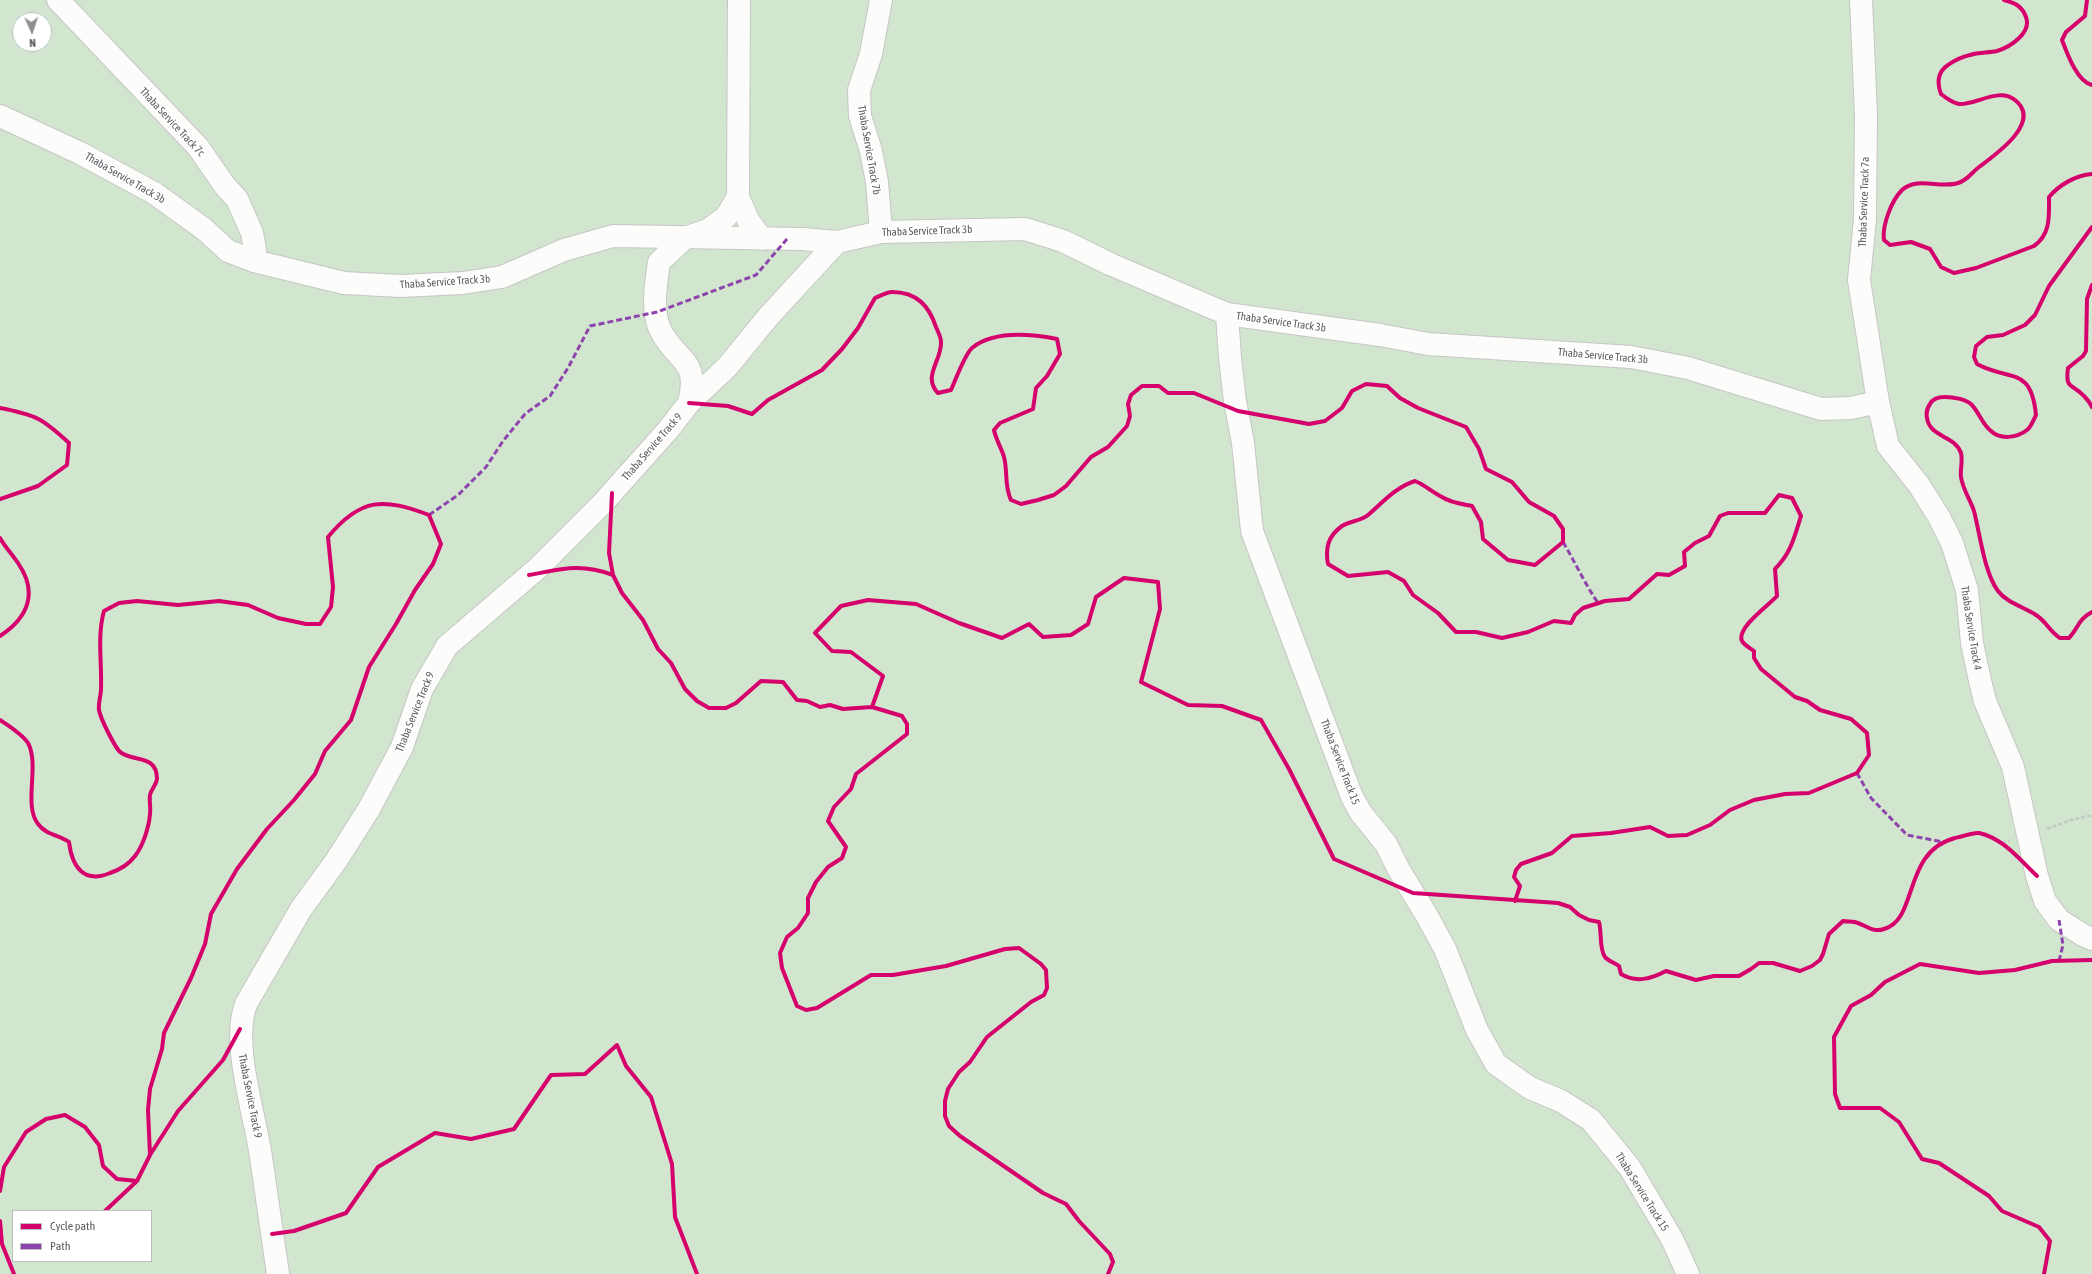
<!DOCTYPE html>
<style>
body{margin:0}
#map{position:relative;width:2092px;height:1274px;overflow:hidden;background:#e9e8e4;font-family:"Asap Condensed",sans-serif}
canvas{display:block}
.legend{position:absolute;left:12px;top:1210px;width:140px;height:52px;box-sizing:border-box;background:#fff;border:1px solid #bdbec0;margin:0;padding:5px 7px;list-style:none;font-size:12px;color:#5a5d62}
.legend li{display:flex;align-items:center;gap:8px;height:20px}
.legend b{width:20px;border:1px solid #bdbec0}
.north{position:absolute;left:12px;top:12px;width:40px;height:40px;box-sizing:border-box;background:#fff;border:1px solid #bdbec0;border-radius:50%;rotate:177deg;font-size:11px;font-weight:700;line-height:16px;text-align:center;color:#5a5d62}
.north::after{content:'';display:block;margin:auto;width:14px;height:18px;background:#8c8e90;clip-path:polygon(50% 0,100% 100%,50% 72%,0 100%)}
</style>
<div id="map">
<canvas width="2092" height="1274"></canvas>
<ul class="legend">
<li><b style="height:5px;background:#d6006c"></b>Cycle path</li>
<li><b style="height:5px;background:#8e44ad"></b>Path</li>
</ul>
<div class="north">N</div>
</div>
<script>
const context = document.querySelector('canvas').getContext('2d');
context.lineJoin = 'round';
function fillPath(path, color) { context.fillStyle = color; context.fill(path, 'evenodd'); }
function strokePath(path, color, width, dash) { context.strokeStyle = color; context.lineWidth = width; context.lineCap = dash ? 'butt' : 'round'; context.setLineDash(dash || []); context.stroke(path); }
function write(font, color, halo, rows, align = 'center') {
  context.font = font + ' "Asap Condensed",sans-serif'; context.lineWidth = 3.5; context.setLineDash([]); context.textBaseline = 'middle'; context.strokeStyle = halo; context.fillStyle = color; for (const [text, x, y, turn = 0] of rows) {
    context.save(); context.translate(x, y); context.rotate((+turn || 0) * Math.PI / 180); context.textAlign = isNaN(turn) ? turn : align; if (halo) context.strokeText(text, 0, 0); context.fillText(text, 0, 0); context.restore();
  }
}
const green = new Path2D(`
 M0 0H2092V1274H0ZM20 20H44V44H20ZM13 1211H151V1261H13Z`);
const path = new Path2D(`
 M2047 829 2071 820 2092 815
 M2002 842 2010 841`);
const street = new Path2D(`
 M58 0 198 147 225 186 237 199 252 233 255 249 254 261
 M739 0 738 197 748 220 762 239
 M1861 0 1866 115 1865 219 1859 280 1878 402 1888 446 1919 485 1939 517 1952 543 1967 590 1972 643 1980 681 1985 701 2013 767 2037 876 2045 901 2059 920 2083 935 2092 939
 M0 116 80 153 154 193 204 229 228 251 254 261 344 283 401 286 463 283 502 277 564 250 613 236 802 239 837 242 881 232 1025 229 1063 241 1110 264 1227 314 1380 335 1428 344 1631 357 1688 368 1821 409 1851 408 1878 402
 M881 232 877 182 871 151 860 116 859 90 871 54 881 0
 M1227 314 1230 358 1235 401 1243 443 1252 531 1352 797 1361 813 1386 844 1399 870 1427 916 1445 949 1477 1030 1496 1064 1530 1088 1561 1101 1591 1120 1630 1168 1672 1239 1688 1274
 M689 403C699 361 681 364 663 335 650 315 656 284 659 262L685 238 708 230 726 217 738 197
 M278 1274C272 1235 267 1196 261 1157 255 1114 231 1044 246 1004L301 909 336 861 369 809 402 747 422 689 447 646 538 568 601 505 668 430 689 403 728 366 768 317 837 242`);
const quiet = new Path2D(`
 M429 515 458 495 486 467 503 441 525 414 550 396 568 368 590 326 657 312 756 275 787 239
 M1563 542C1575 562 1585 584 1598 603
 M1857 773 1871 798 1907 835 1943 842
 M2059 961 2063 945 2059 920`);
const cycleway = new Path2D(`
 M2004 0C2015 3 2022 6 2026 17 2032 33 2010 47 1997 51 1988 53 1979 52 1970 55 1964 56 1953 61 1948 65 1937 72 1937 84 1941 94 1946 98 1953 103 1959 104 1976 105 1999 87 2015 100 2043 122 1995 155 1979 167 1971 173 1968 180 1958 183 1940 189 1918 176 1902 190 1891 201 1882 226 1884 240L1890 245 1911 242 1930 249 1941 267 1954 273 1976 268 2034 246C2051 234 2049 216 2049 197 2059 185 2076 175 2092 174
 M2087 0 2085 16 2066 32 2062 40C2067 53 2077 82 2092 85
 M2092 227 2049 286 2035 315 2025 325 2003 335 1987 337 1976 346 1974 357 1977 364C2010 382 2031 365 2036 415 2034 419 2031 427 2027 430 2017 438 2000 440 1991 431 1982 424 1979 412 1971 404 1965 399 1953 397 1945 397 1940 397 1933 398 1930 404 1927 408 1926 413 1927 418 1930 438 1955 435 1961 453 1963 461 1960 469 1961 477 1963 490 1970 499 1974 511 1980 534 1984 572 1998 591 2007 603 2024 607 2036 615 2046 621 2050 632 2060 638H2069C2079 628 2077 620 2092 612
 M2092 285 2087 299 2086 351 2083 356 2068 368C2065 390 2072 383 2084 396 2087 399 2090 403 2092 407
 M689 403 728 406 752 414 768 400 822 370 842 349 858 328 875 298C880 296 887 292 892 292 917 292 929 306 936 327 938 332 941 337 941 342 942 360 922 377 938 393L951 390C955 381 965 354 972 348 994 330 1031 334 1057 339L1060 354 1047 376 1036 388 1033 409 1000 423 994 430C996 440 1001 447 1004 457 1008 472 1004 486 1011 500L1021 504 1038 500 1054 495 1066 486 1091 457 1108 447 1127 426 1130 416 1128 404 1131 395 1142 386H1159L1168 393H1194L1238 411 1309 424 1325 421 1342 408 1352 391 1366 384 1387 386 1400 398 1418 408 1466 427 1479 449 1486 469 1512 482 1529 502 1554 516 1563 529V542L1535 565 1508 560 1483 539 1481 522 1472 506C1462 504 1451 503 1442 497 1432 492 1425 485 1415 481 1396 487 1383 502 1368 515 1361 521 1350 521 1342 526 1328 536 1325 548 1328 564L1348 576 1388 572 1404 581 1413 595 1438 613 1456 632H1476L1502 638 1528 632 1554 621 1571 623 1575 615 1583 608 1605 601 1629 599 1657 574 1669 575 1685 566 1684 552 1695 543 1709 536 1720 516 1728 513H1765L1779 495 1792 498 1801 516C1794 538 1791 553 1775 569L1777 596C1769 605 1736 628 1742 641 1744 645 1750 648 1754 651V658L1761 669 1795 697 1807 701 1820 710 1851 719 1867 733 1869 755 1857 773 1809 793 1785 794 1754 800 1730 810 1710 825 1687 835 1668 836 1650 827 1611 833 1572 836 1552 853 1521 864 1516 870 1514 877 1520 886 1515 901
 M0 408C36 415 42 418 69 443L67 465 38 486 0 499
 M612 493 609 553 613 575 622 593 643 620 658 649 671 663 685 689 697 701 709 708H726L736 703 761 681 783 682 797 700 807 701 820 707 830 705 843 709 872 707 902 716 907 724V734L856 774 851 789 834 807 828 821 846 847 842 858 828 867 816 882 808 898V913L798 928 787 937 780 953 782 968 797 1006 806 1010 817 1008 871 975H893L946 966 1005 949 1019 948 1041 964 1046 970 1047 988 1044 995 1031 1002 987 1037 970 1062 959 1072 948 1089 945 1101V1116L949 1126 960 1136 1043 1193 1066 1204 1079 1221 1110 1254 1113 1262 1108 1274
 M0 538C5 547 12 554 18 563 38 592 29 617 0 636
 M529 575C562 569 580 563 613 575
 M872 707 883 676 851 652 832 651 815 633 841 606 868 600 916 604 959 623 1002 638 1029 624 1043 637 1071 635 1088 624 1096 597 1124 578 1158 582 1160 609 1141 682 1188 705 1222 706 1261 720 1289 769 1334 859 1413 893 1558 903 1570 907 1579 915 1589 920 1599 922C1602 933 1599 949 1605 957 1608 961 1615 963 1619 966L1621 974C1636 983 1651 979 1666 971L1696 980 1714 976H1739L1751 969 1759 963H1773L1800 971 1812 966 1820 960 1823 954 1829 934 1843 921C1847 922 1851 921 1855 922 1866 925 1872 933 1884 929 1919 919 1902 852 1955 838 1962 837 1973 832 1979 833 2003 838 2020 860 2037 876
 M0 720C9 726 22 734 28 743 40 765 23 805 38 824 46 835 60 835 69 842 72 867 84 884 110 873 119 870 129 864 135 856 143 846 149 827 150 814 151 808 149 801 150 795 151 789 156 786 157 779 157 753 131 763 119 751 113 743 101 720 99 710 98 704 101 695 101 689 102 662 97 636 104 611L119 603 137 601 178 605 219 601 248 605 278 618 306 624H320L331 607 333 587 328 537C361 497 384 498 429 515L441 544 433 564 415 590 396 624 369 667 351 720 325 751 315 774 294 800 267 829 237 869 211 914 205 944 191 978 164 1033 162 1049 150 1089 148 1110 150 1155
 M0 1191 4 1167 26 1132 46 1119 65 1115 85 1127 99 1145 103 1166 117 1179 137 1181
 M105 1211 137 1181 150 1155 178 1111 223 1060 240 1029
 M0 1221 2 1244 14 1274
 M272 1234 294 1231 346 1213 378 1167 435 1133 471 1139 514 1129 551 1075 585 1074 617 1045 626 1066 651 1097 672 1164 675 1217 697 1274
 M2044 1274 2050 1241 2039 1227 2002 1211 1989 1196 1939 1163 1922 1159 1899 1122 1880 1108H1840L1835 1094 1834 1037 1851 1006 1871 995 1885 982 1920 964 1979 973 2015 970 2052 961 2092 960`);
const streetNames = [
 ["Thaba Service Track 7c",172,122,47],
 ["Thaba Service Track 7b",869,150,80],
 ["Thaba Service Track 3b",125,178,30],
 ["Thaba Service Track 7a",1864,202,-88],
 ["Thaba Service Track 3b",927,231,-2],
 ["Thaba Service Track 3b",445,282,-4],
 ["Thaba Service Track 3b",1281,322,8],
 ["Thaba Service Track 3b",1603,356,5],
 ["Thaba Service Track 9",652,447,-49],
 ["Thaba Service Track 4",1971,628,81],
 ["Thaba Service Track 9",415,712,-68],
 ["Thaba Service Track 15",1340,762,69],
 ["Thaba Service Track 9",250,1096,79],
 ["Thaba Service Track 15",1642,1192,58]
];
fillPath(green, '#d2e6cf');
strokePath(street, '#c6c6c6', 24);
strokePath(path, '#c4c9c7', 2.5, [4, 2]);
strokePath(street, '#fcfcfb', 22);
strokePath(quiet, '#8e44ad', 3, [6, 3]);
strokePath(cycleway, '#d6006c', 4);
write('11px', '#5a5d62', '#fff', streetNames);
</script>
